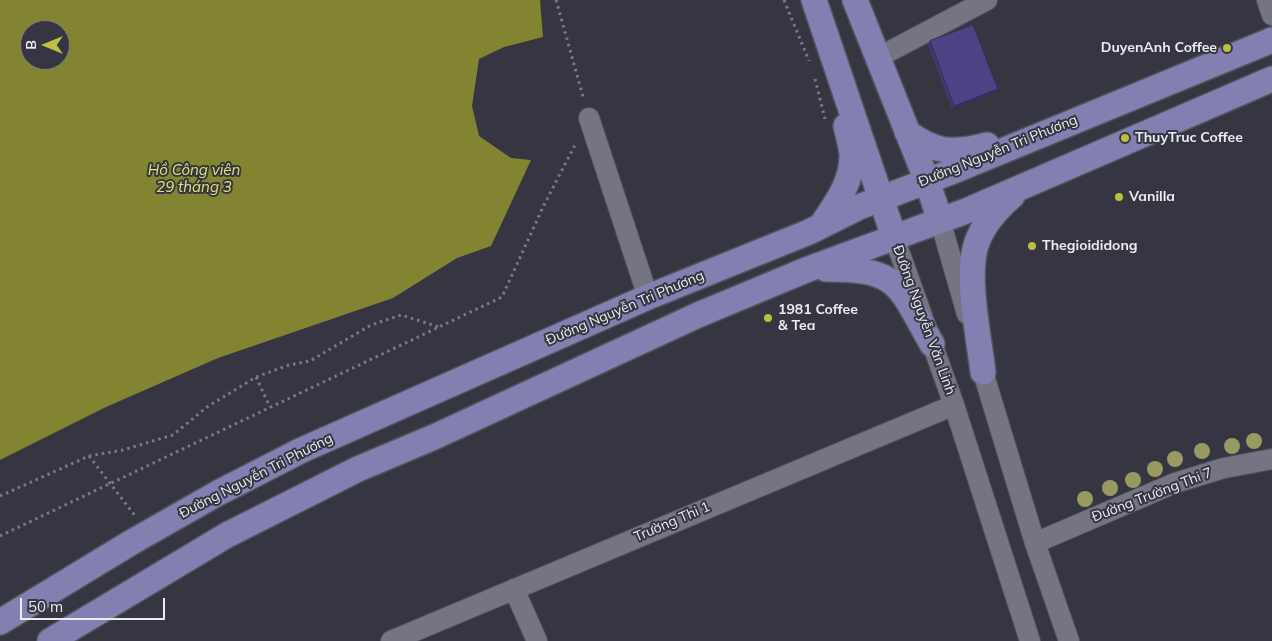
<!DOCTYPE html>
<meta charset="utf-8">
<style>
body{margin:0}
#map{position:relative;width:1272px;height:641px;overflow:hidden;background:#363642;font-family:Mulish,sans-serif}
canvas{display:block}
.north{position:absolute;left:20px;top:20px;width:50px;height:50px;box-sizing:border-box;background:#363642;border:1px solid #7e7e89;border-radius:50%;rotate:270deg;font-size:14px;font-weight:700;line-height:20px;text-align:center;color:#ebebf3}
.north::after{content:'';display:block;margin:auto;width:18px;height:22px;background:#bebf42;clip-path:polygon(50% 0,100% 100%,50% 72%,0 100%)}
.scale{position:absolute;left:20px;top:598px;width:145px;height:22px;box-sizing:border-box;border:2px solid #ebebf3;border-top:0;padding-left:6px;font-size:15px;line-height:18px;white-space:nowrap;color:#ebebf3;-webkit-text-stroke:4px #363642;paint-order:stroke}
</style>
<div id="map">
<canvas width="1272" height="641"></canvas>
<div class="north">B</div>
<div class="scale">50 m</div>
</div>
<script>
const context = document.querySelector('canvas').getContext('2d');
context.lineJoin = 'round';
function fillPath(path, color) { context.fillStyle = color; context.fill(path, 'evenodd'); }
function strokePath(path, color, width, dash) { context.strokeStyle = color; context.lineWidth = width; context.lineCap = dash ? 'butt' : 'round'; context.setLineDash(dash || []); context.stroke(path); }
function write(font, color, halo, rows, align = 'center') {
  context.font = font + ' Mulish,sans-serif'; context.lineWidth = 4; context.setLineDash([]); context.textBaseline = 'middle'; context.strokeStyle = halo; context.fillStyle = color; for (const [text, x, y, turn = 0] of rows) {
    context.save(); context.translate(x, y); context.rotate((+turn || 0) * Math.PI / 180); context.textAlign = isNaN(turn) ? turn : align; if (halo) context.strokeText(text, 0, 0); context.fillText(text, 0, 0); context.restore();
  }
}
const water = new Path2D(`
 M0 0H540L543 37 504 47 479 59 472 106 479 136 511 158 531 160 491 246 457 258 393 298 218 358 106 407 0 460ZM30 30H60V60H30Z`);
const path = new Path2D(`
 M556 0 584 100
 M784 0 809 61
 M815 79 825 119
 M256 377 270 407
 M89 456 136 517
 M0 496 89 456 123 450 173 435 207 407 256 377 289 365 310 361 371 325 401 315 439 327
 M0 536 502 297 543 207 576 143`);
const minor = new Path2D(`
 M1267 0 1272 15
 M877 58 987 0
 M589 118 648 297
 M940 220 967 314
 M894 237 954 405 1030 641
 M979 359 1035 543 1069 641
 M1035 543 1175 483 1224 468 1272 459
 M514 589 537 641
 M391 641 954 405`);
const major = new Path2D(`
 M814 0 894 237
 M855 0 927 181 940 220
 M907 132C935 153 953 154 987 145
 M821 226C836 204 853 181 852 154 851 145 848 135 846 126
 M826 269C901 269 898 285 932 344
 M983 372C979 338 965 273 977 242 984 223 997 209 1012 196
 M0 622 132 542 218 493 302 450 648 297 809 232 859 207 956 170 1272 40
 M50 641 227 535 358 469 434 437 698 315 806 270 966 211 1272 79`);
const trees = [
 [1254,441],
 [1232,446],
 [1202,451],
 [1175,459],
 [1155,469],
 [1133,480],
 [1110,488],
 [1085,499]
];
const wall = new Path2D(`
 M930 41 998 89 995 93 952 109 928 45Z`);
const shadedWall = new Path2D(`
 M998 89 995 93 952 109 954 106Z`);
const building = new Path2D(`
 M973 25 998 89 954 106 930 41Z`);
const markers = [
 [1227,48,5,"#bebf42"],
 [1125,138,5,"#bebf42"],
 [1119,197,5,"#bebf42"],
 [1032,246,5,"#bebf42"],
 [768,318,5,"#bebf42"]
];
const poiNames = [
 ["DuyenAnh Coffee",1217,48,"right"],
 ["ThuyTruc Coffee",1135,138],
 ["Vanilla",1129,197],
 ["Thegioididong",1042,246],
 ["1981 Coffee",778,310],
 ["& Tea",778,326]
];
const streetNames = [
 ["Đường Nguyễn Tri Phương",998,151,-22],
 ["Đường Nguyễn Tri Phương",625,308,-23],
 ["Đường Nguyễn Văn Linh",924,320,70],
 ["Đường Nguyễn Tri Phương",256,476,-27],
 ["Đường Trường Thi 7",1152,495,-21],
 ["Trường Thi 1",672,522,-23]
];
const waterNames = [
 ["Hồ Công viên",194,170],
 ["29 tháng 3",194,187]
];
fillPath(water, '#838432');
strokePath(minor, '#53535d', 22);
strokePath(major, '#53535d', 28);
strokePath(path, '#7a7a84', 3, [2.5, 4]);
strokePath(minor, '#757482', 20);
strokePath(major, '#837fb0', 25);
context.fillStyle = '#999a62';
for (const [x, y] of trees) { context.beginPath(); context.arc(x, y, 8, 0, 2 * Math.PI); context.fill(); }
fillPath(wall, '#403a71');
fillPath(shadedWall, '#342f5c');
fillPath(building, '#4b4383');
strokePath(building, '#342f5c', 1);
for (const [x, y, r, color] of markers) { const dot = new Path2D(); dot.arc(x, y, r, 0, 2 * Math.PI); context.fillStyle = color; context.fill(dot); strokePath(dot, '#363642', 2); }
write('bold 14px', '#ebebf3', '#363642', poiNames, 'left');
write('14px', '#ebebf3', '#363642', streetNames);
write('italic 15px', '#e2e374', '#363642', waterNames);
</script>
